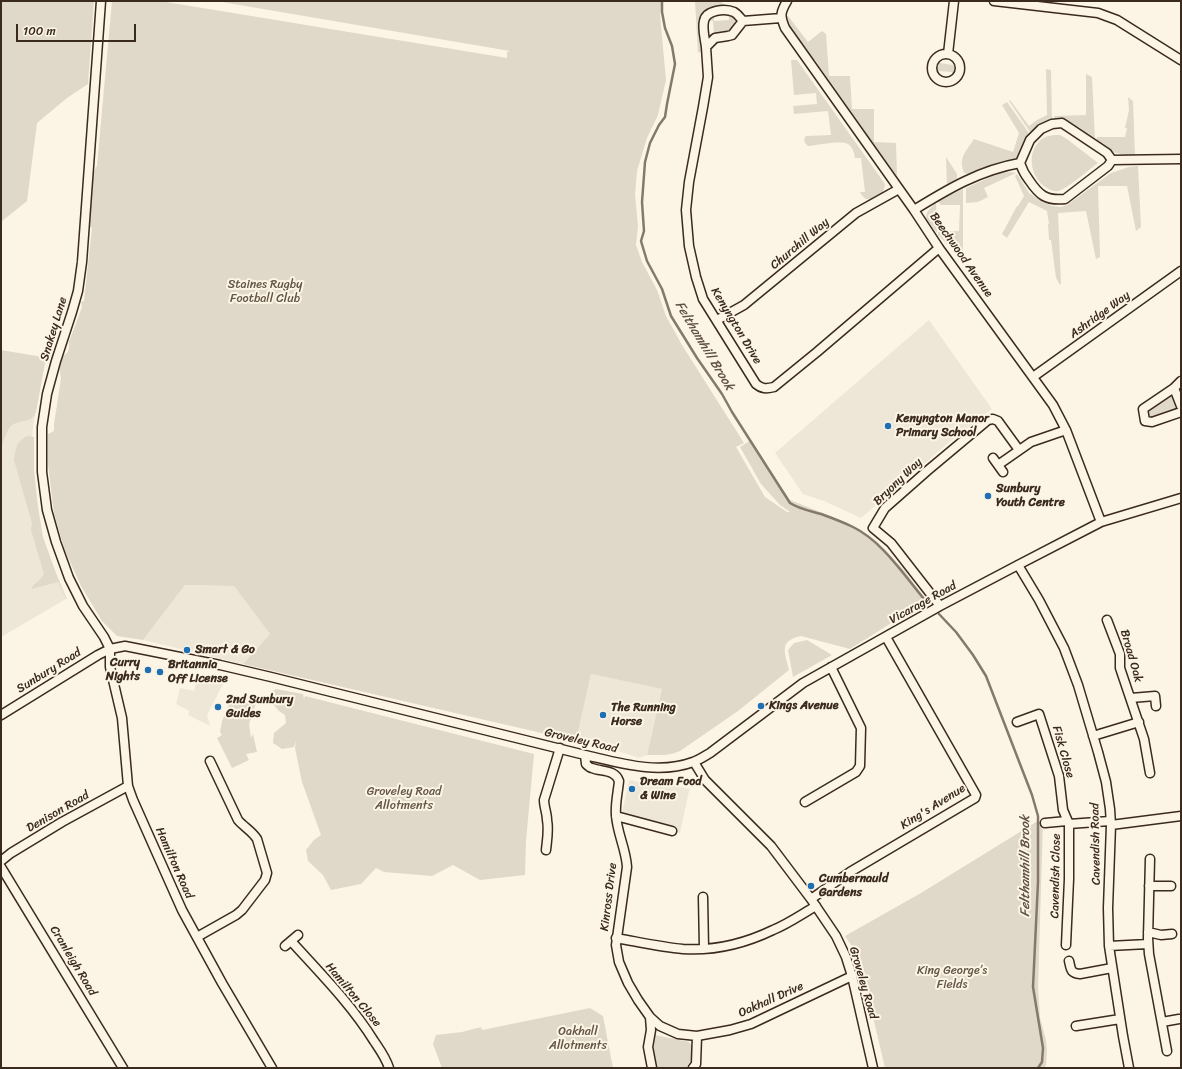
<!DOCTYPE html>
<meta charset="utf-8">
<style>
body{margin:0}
#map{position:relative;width:1182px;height:1069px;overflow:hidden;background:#fcf5e5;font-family:Sriracha,sans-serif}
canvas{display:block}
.frame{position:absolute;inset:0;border:2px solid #3b2a1e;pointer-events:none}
.scale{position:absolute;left:16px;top:24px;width:120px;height:18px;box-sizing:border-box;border:2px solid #3b2a1e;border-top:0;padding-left:5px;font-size:12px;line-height:14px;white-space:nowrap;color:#3b2a1e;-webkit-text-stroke:3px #fcf5e5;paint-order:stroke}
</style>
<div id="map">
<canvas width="1182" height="1069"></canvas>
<div class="frame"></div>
<div class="scale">100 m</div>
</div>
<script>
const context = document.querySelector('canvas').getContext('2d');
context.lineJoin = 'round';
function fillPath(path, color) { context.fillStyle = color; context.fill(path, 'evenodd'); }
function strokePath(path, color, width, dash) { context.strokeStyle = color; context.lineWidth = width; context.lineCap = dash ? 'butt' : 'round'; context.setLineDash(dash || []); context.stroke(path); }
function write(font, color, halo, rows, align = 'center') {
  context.font = font + ' Sriracha,sans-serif'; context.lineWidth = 4; context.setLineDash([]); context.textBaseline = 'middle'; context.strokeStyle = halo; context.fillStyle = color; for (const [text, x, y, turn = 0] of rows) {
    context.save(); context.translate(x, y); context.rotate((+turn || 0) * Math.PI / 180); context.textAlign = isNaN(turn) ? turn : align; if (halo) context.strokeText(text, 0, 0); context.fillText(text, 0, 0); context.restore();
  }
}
const built = new Path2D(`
 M929 320 992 409 947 444 861 518 824 501 803 494 775 453Z
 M1 355 45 363 33 426 32 450 33 483 41 537 58 582 66 599 1 637Z
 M185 585 234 586 270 634 243 664 143 640Z
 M591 674 662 689 647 755 639 758 615 750 576 741Z
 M198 676 224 682 207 715 210 726 188 715 189 711 176 704 180 688 194 691Z
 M629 780 649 784 653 781 690 789 689 791 680 833 621 818Z`);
const green = new Path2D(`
 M1 1H94L88 84 67 98 37 123 27 201 1 222Z
 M112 1H158L166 2 507 58V52L510 51 216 1H662L660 15 666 80 658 115 647 138 637 171 635 195 638 226 636 245 642 262 657 290 666 316 682 345 744 443 736 447 765 497 787 512H790L780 505 761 484 740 447 751 440 772 474 790 500 833 517 859 529 876 541 904 570 925 598 919 603 920 605 850 649 801 636C778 641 785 652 789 670L738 711 680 751C669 756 658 755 647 755L662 689 591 674 576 741 243 664 270 634 234 586 185 585 143 640 117 636 102 621 81 586 65 551 54 514 48 464V434L54 431V424L61 378 59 366 62 357 68 352 69 347V342L82 307 81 302 84 301 92 228 89 226V219L91 215 89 206 92 198 91 195 93 189C90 182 93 174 96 167L97 166Z
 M695 1H721L726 8 708 10C698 22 700 23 702 38 703 42 702 47 702 51L698 53Z
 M729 12 735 17C736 32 720 36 709 40L708 35 714 33 713 21H706L713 14 714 21 729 20Z
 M786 16H788L808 42 822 31 826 34 829 76H850L852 109H874V142L896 143 897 176 875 146 815 60 813 61 786 23Z
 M940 59V63L953 65 954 61C958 64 958 69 956 74L952 76V72L939 71 938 74C933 72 934 68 935 63Z
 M791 60H797L885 184 883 193C875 198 866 205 860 192H865L861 158H855C854 153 853 147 848 144 840 140 818 145 808 146L805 143 804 139 806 136 831 135 828 111 794 114 793 106 817 104 816 93 794 95Z
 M1046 69 1051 70 1052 120 1037 126 1030 132 1009 101 1010 100 1029 126 1037 120 1047 115Z
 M1086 74 1092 77 1095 140 1066 122 1055 120 1054 116 1086 115Z
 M1128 97 1133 101 1135 156C1116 154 1112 153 1096 142L1097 137H1125L1127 128H1125L1129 110Z
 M1007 102 1029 133 1024 140 1016 158 991 165 968 174 964 173C958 157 966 152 974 139L1013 152 1019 133 1002 105Z
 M1054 135H1060L1067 139 1098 163C1091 168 1066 190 1058 191 1055 192 1050 190 1047 188 1029 178 1025 148 1045 137 1047 136 1051 136 1054 135Z
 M946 157 957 174V178L947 185Z
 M1138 166 1141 227 1136 231 1127 186H1098L1100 257 1096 259 1086 211 1058 213 1061 283 1060 285 1056 278 1051 240H1049L1048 224H1049L1047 211 1029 202 1007 238 1002 234 1017 206H1018L1024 196 1015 176 1017 174 1029 193 1038 199 1052 206 1061 207 1067 205 1111 173 1129 167Z
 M1009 172 1016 173 984 188 988 197 978 202 966 203V188L997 174Z
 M963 189V256L960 257 938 235V232L959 231 960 205H941L938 201Z
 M936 203 937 233C926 218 920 217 936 203Z
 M65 304 45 363 36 412C31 425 18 418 10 427 5 434 2 444 1 452V350L43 357 60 306Z
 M1168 395 1174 397C1175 399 1177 402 1177 406 1176 413 1154 418 1148 416L1147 411Z
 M27 436 34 437V470L38 507 43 537 56 573 67 599H66L58 582 31 589C34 583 40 581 44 574L31 530 32 523 14 460C16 448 16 442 27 436Z
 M807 640 832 655 793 677 788 650 794 643Z
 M276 689 303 694 304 699 305 696 534 754 526 841 525 875 480 880 453 865 432 876 384 872 376 868 361 884 331 890 323 875 308 861 306 850 314 840 321 835 302 782 295 748 296 741 294 747 282 749 273 743 274 733 286 723 285 715 279 711 268 698 271 692Z
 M233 695 257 700 249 724 251 738 253 734 257 752 246 754 249 760 232 768 217 738 222 735 220 732 222 721Z
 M1043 821 1038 987 1040 1018 1046 1040 1047 1051 1046 1065 1044 1068H885L859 957 845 936 921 893 1036 822Z
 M590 1008 603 1016 613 1068H442L433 1044 436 1035 462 1032 481 1027 482 1030Z
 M655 1035 689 1042 693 1048V1063L689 1067 686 1068H654C652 1058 647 1043 655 1035Z`);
const stream = new Path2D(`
 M662 1V12L665 28 672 46 675 64 667 104 665 117 659 125 650 143 645 162 642 202 644 231 641 241 647 261 662 289 671 316 697 358 722 394 732 412 790 503C799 509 811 511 821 514 832 518 843 522 853 527 882 541 904 575 924 599
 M939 614 956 632 973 655 986 676 1032 795 1038 816V882L1033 987 1043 1048 1042 1062 1038 1068`);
const minor = new Path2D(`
 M101 1 82 262 78 291 72 312 56 361 47 394 42 427V472L47 510 56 542 69 578 83 606 104 637 110 649V667L122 718 128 786 133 800 182 910 222 983 272 1068
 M787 1C780 13 780 16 785 28L914 210 939 248 1053 405 1066 430 1101 522
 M994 1 1098 13 1117 20 1181 60
 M781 18 743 21 732 35 728 36 715 38 706 47 708 77 703 107 689 182 686 210 689 246 696 277 703 299 756 384C762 389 766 389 774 387L817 352 939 248
 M706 47C705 39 702 29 704 21 706 10 725 8 734 12 738 14 740 18 743 21
 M932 68a14 14 0 1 1 28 0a14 14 0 1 1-28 0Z
 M948 54 954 1
 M1020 163C1022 169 1025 175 1029 180 1039 195 1046 201 1065 199L1108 166 1112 160 1181 159
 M914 210C948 189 980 170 1020 163L1030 140 1041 129 1052 124 1062 123 1107 153 1112 160
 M717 320 744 305 856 213 899 189
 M1033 377 1181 271
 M1181 381 1174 388 1143 409 1145 421 1152 422 1181 412
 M1174 388 1181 406
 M993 458 1003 472
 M998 465 1031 442 1066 430
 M1018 565 1039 600 1064 648 1078 685 1098 752 1106 782 1110 809 1111 825 1108 908 1109 946 1123 1036 1129 1068
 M940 606 891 543 873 528 885 508 927 471 988 420 993 419 998 421 1019 450
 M1107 620 1120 654V668L1144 739 1150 773
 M1131 698 1155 696 1156 706
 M1 715 98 655 110 649 125 646 220 665 271 677 585 755C620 763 658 775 693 762 699 760 705 756 710 753L803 683 940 606 1018 565 1101 522 1181 498
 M1017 722 1039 714 1059 776 1063 810 1069 824V879L1066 945
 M1093 736 1139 722
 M585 755 586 764C587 765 590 768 592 768 601 772 615 769 619 781 618 792 615 804 616 815 617 833 626 849 627 867L616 945 619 962 628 983 638 1000 650 1017 660 1026 678 1034 697 1036 730 1030 751 1024 852 976
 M694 762 705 780 771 846 811 899 836 936 846 957 852 976 873 1068
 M805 802 856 772 860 766 861 728 831 667
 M616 816 672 831
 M1045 823 1067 821
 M1069 824 1110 821
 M1111 825 1181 816
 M546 850C547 840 549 830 547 820 547 813 544 807 544 800L560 748
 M1150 859 1148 938 1149 954 1167 1051
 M1 861 11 853 62 822 128 786
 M1 867 123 1068
 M1149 886H1171
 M703 897 704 948
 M811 899 850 872 975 798 976 795 886 637
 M1148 932 1161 935 1172 934
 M197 937 236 915 242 910 265 880 267 873 257 839C252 831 244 827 238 820L210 761
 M616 938C639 942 661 947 683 949 714 951 746 943 773 930 788 924 802 914 816 906
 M291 941C320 973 351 1004 374 1041 380 1050 386 1058 389 1068
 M285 946 298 935
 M1109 946 1148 944
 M1069 961C1071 969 1070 973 1080 974L1112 968
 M650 1017 651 1030 648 1047 652 1068
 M1162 1022 1179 1019
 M1076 1026 1120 1019
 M693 1068 696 1064 697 1036`);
const markers = [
 [888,426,4,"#1f6fb2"],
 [988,496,4,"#1f6fb2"],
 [187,650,4,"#1f6fb2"],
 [148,670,4,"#1f6fb2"],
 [160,672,4,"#1f6fb2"],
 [761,706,4,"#1f6fb2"],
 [218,707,4,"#1f6fb2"],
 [603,715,4,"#1f6fb2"],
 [632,789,4,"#1f6fb2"],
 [811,886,4,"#1f6fb2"]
];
const streetNames = [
 ["Churchill Way",800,244,-40],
 ["Beechwood Avenue",961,255,55],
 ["Ashridge Way",1100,315,-36],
 ["Kenyngton Drive",736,326,59],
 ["Snakey Lane",54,329,-73],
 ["Bryony Way",898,482,-44],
 ["Vicarage Road",923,603,-29],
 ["Broad Oak",1131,656,74],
 ["Sunbury Road",49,671,-32],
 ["Groveley Road",581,741,13],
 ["Fisk Close",1063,752,74],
 ["King's Avenue",933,807,-32],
 ["Denison Road",58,812,-30],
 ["Cavendish Road",1096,844,-91],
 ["Hamilton Road",174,863,66],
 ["Cavendish Close",1056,876,-89],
 ["Kinross Drive",609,897,-83],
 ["Cranleigh Road",73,961,59],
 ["Groveley Road",863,983,74],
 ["Hamilton Close",353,995,50],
 ["Oakhall Drive",771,1000,-24]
];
const parkNames = [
 ["Staines Rugby",265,285],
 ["Football Club",265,299],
 ["Groveley Road",404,792],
 ["Allotments",404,806],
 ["King George’s",952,971],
 ["Fields",952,985],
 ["Oakhall",578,1032],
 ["Allotments",578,1046]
];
const poiNames = [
 ["Kenyngton Manor",896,419],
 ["Primary School",896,433],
 ["Sunbury",996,489],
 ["Youth Centre",996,503],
 ["Smart & Go",195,650],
 ["Curry",140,663,"right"],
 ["Nights",140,677,"right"],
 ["Britannia",168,665],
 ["Off License",168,679],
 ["2nd Sunbury",226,700],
 ["Guides",226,714],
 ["Kings Avenue",769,706],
 ["The Running",611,708],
 ["Horse",611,722],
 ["Dream Food",640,782],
 ["& Wine",640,796],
 ["Cumbernauld",819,879],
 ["Gardens",819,893]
];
const waterNames = [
 ["Felthamhill Brook",704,346,59],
 ["Felthamhill Brook",1026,866,-90]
];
fillPath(built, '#eee6d6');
fillPath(green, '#e0d8c8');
strokePath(stream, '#85796b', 2.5);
strokePath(minor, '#3b2a1e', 11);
strokePath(minor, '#fcf5e5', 8);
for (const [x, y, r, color] of markers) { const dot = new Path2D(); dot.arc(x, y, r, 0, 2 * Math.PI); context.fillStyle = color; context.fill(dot); strokePath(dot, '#fcf5e5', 1.5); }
write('12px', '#3b2a1e', '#fcf5e5', streetNames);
write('12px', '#645648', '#fcf5e5', parkNames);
write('bold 12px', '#3b2a1e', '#fcf5e5', poiNames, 'left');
write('italic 13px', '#605144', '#fcf5e5', waterNames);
</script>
